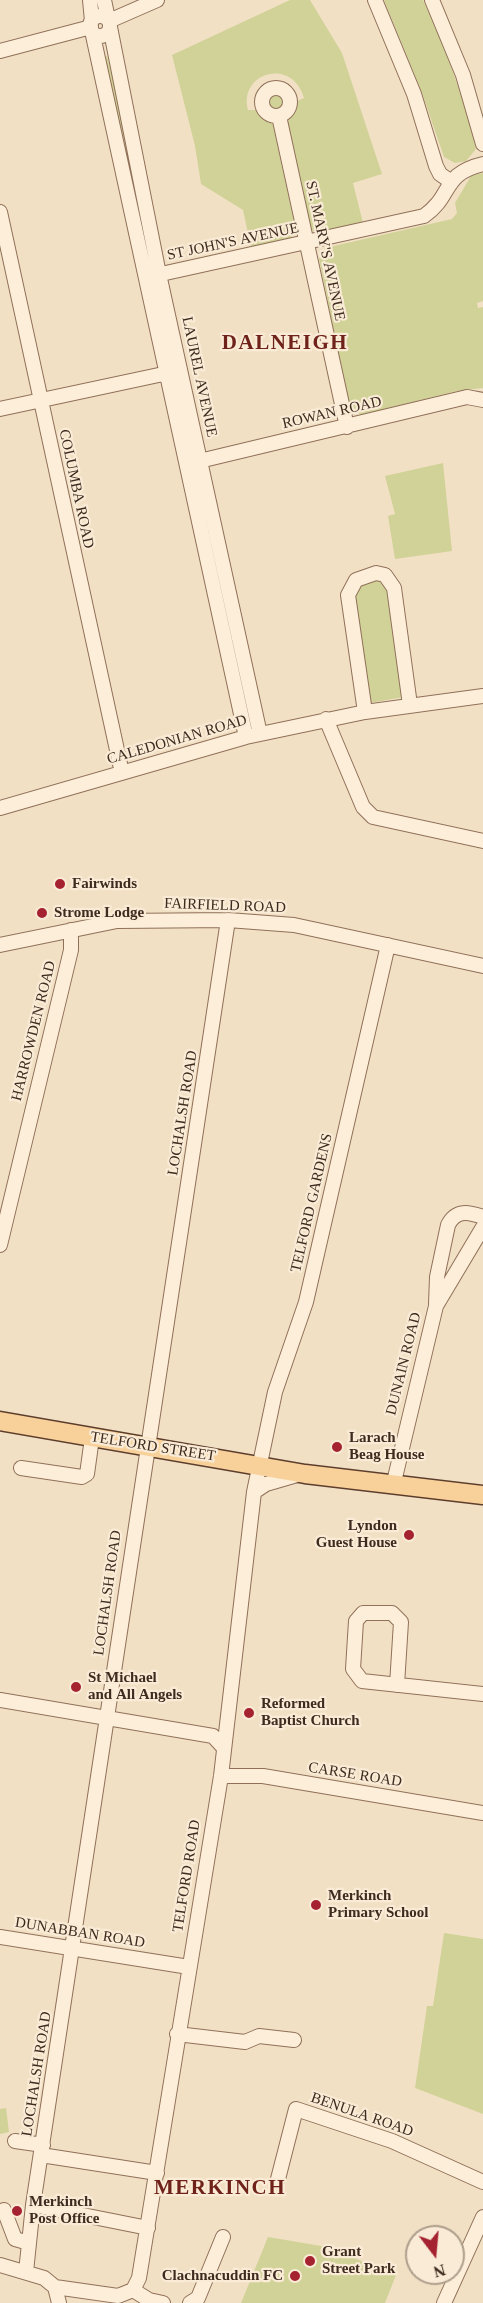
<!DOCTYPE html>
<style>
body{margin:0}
#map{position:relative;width:483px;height:2303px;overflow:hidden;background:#f2e0c5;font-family:Georgia,serif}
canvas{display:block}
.north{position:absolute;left:405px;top:2225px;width:60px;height:60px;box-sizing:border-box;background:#f9ebd5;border:2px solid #ae9e8c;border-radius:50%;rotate:164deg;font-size:16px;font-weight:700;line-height:24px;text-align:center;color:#3e2a1e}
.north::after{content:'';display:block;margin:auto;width:21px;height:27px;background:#a52231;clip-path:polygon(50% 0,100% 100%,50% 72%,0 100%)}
</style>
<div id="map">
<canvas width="483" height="2303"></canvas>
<div class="north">N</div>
</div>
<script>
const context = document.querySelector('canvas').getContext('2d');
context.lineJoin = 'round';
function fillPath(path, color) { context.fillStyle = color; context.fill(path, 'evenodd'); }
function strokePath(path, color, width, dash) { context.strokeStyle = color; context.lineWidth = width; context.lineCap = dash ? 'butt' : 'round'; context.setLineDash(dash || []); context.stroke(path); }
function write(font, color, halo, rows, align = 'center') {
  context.font = font + ' Georgia,serif'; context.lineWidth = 4.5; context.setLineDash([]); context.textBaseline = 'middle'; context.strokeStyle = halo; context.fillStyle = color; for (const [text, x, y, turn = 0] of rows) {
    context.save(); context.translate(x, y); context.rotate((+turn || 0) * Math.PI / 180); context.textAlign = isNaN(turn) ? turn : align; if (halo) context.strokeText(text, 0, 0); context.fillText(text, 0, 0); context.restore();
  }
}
const green = new Path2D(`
 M290 0H310L342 53 382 174 353 183 363 223 317 233 311 229 287 124 297 101 304 98C292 56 238 73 248 110H256L273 125 296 231 290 238 251 247 243 210 201 184 195 146 172 55Z
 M384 0H423C445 48 464 97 476 149L466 161 455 163 444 157 422 93Z
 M107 56 114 81 150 258 105 57Z
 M266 102a10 10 0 1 1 20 0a10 10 0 1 1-20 0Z
 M483 173V301L477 303 478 308 483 307V388L457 391 361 415 349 405 319 259 325 248 452 219 457 213 455 203 471 176Z
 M443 463 452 551 395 559 388 516 395 514 385 476Z
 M377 580 387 586 404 697 369 703 355 597 359 585Z
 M444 1933 483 1939V2114L415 2088 427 2006H433Z
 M6 2108 9 2132 0 2134V2109Z
 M268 2237 327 2247 396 2275 385 2303H241Z`);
const minor = new Path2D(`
 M90 0 92 21
 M104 0 108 19
 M375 0 414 94 436 166 440 174 450 181
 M432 0 463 75 483 144
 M90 26a10 10 0 1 1 20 0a10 10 0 1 1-20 0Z
 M109 21 157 0
 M110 27 159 274 260 734
 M92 31 246 737
 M0 51 91 27
 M262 102a14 14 0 1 1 28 0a14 14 0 1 1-28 0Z
 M279 116 347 427
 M0 212 122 773
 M152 276 424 216C453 196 441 174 483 164
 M0 409 168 373
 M191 463 467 397 483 400
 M365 712 348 595 356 580 376 573 385 575 394 588 410 705
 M326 719 363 807 373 817 483 841
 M0 808 246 737 365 712 483 696
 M0 945 117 921 228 920 294 925 483 966
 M0 1245 71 950V930
 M436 1304 437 1277 448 1225C456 1209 469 1212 483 1217
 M21 1468 82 1477 87 1474 92 1438
 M393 1486 436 1306 483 1227
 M254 1492 266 1484 297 1475
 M397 1685 401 1622 392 1613H363L356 1621 353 1669 362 1681 483 1694
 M0 1700 213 1736 224 1748
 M221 1776H263L483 1813
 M0 1937 189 1967
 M177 2034 245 2042 259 2036 294 2040
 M15 2141 43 2145
 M41 2155 157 2173
 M278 2179 296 2109 392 2141 483 2182
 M33 2205 148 2228
 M4 2210 15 2239 29 2243
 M0 2265 44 2278 55 2287 118 2296 133 2290
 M26 2272 33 2205 228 920
 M55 2287 59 2303
 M133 2290 139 2278 221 1776 254 1492 275 1392 306 1302 388 945
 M133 2290 149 2300 163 2303
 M190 2303 198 2298 223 2237
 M444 2303 483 2217`);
const major = new Path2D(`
 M0 1421 305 1474 483 1495`);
const markers = [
 [60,884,6,"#a52231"],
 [42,913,6,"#a52231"],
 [337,1447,6,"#a52231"],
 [409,1535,6,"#a52231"],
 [76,1687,6,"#a52231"],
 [249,1713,6,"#a52231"],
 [316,1905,6,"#a52231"],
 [17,2211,6,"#a52231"],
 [310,2261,6,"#a52231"],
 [295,2276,6,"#a52231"]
];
const streetNames = [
 ["ST JOHN'S AVENUE",233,242,-12],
 ["ST. MARY'S AVENUE",325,251,78],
 ["LAUREL AVENUE",199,377,78],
 ["ROWAN ROAD",332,413,-13],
 ["COLUMBA ROAD",76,489,78],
 ["CALEDONIAN ROAD",177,740,-16],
 ["FAIRFIELD ROAD",225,906,2],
 ["HARROWDEN ROAD",34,1031,-76],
 ["LOCHALSH ROAD",183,1113,-81],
 ["TELFORD GARDENS",312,1203,-77],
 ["DUNAIN ROAD",404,1364,-76],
 ["TELFORD STREET",153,1447,9],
 ["LOCHALSH ROAD",108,1593,-82],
 ["CARSE ROAD",355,1775,9],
 ["TELFORD ROAD",187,1876,-81],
 ["DUNABBAN ROAD",80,1933,9],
 ["LOCHALSH ROAD",37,2074,-81],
 ["BENULA ROAD",362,2115,19]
];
const poiNames = [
 ["Fairwinds",72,884],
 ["Strome Lodge",54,913],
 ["Larach",349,1438],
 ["Beag House",349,1455],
 ["Lyndon",397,1526,"right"],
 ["Guest House",397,1543,"right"],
 ["St Michael",88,1678],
 ["and All Angels",88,1695],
 ["Reformed",261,1704],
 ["Baptist Church",261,1721],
 ["Merkinch",328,1896],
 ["Primary School",328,1913],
 ["Merkinch",29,2202],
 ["Post Office",29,2219],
 ["Grant",322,2252],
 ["Street Park",322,2269],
 ["Clachnacuddin FC",283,2276,"right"]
];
const districtNames = [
 ["DALNEIGH",285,344],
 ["MERKINCH",220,2189]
];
fillPath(green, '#d1d297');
strokePath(minor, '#907059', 16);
strokePath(major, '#5d3e2d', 21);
strokePath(minor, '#fceed9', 14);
strokePath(major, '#f8d19a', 18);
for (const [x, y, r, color] of markers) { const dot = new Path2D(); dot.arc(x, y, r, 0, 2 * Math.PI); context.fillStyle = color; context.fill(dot); strokePath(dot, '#f9ebd5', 2); }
write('15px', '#3e2a1e', '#f9ebd5', streetNames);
write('bold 15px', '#3e2a1e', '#f9ebd5', poiNames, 'left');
context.letterSpacing = '1.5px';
write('bold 21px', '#6f2219', '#f9ebd5', districtNames);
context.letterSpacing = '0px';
</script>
